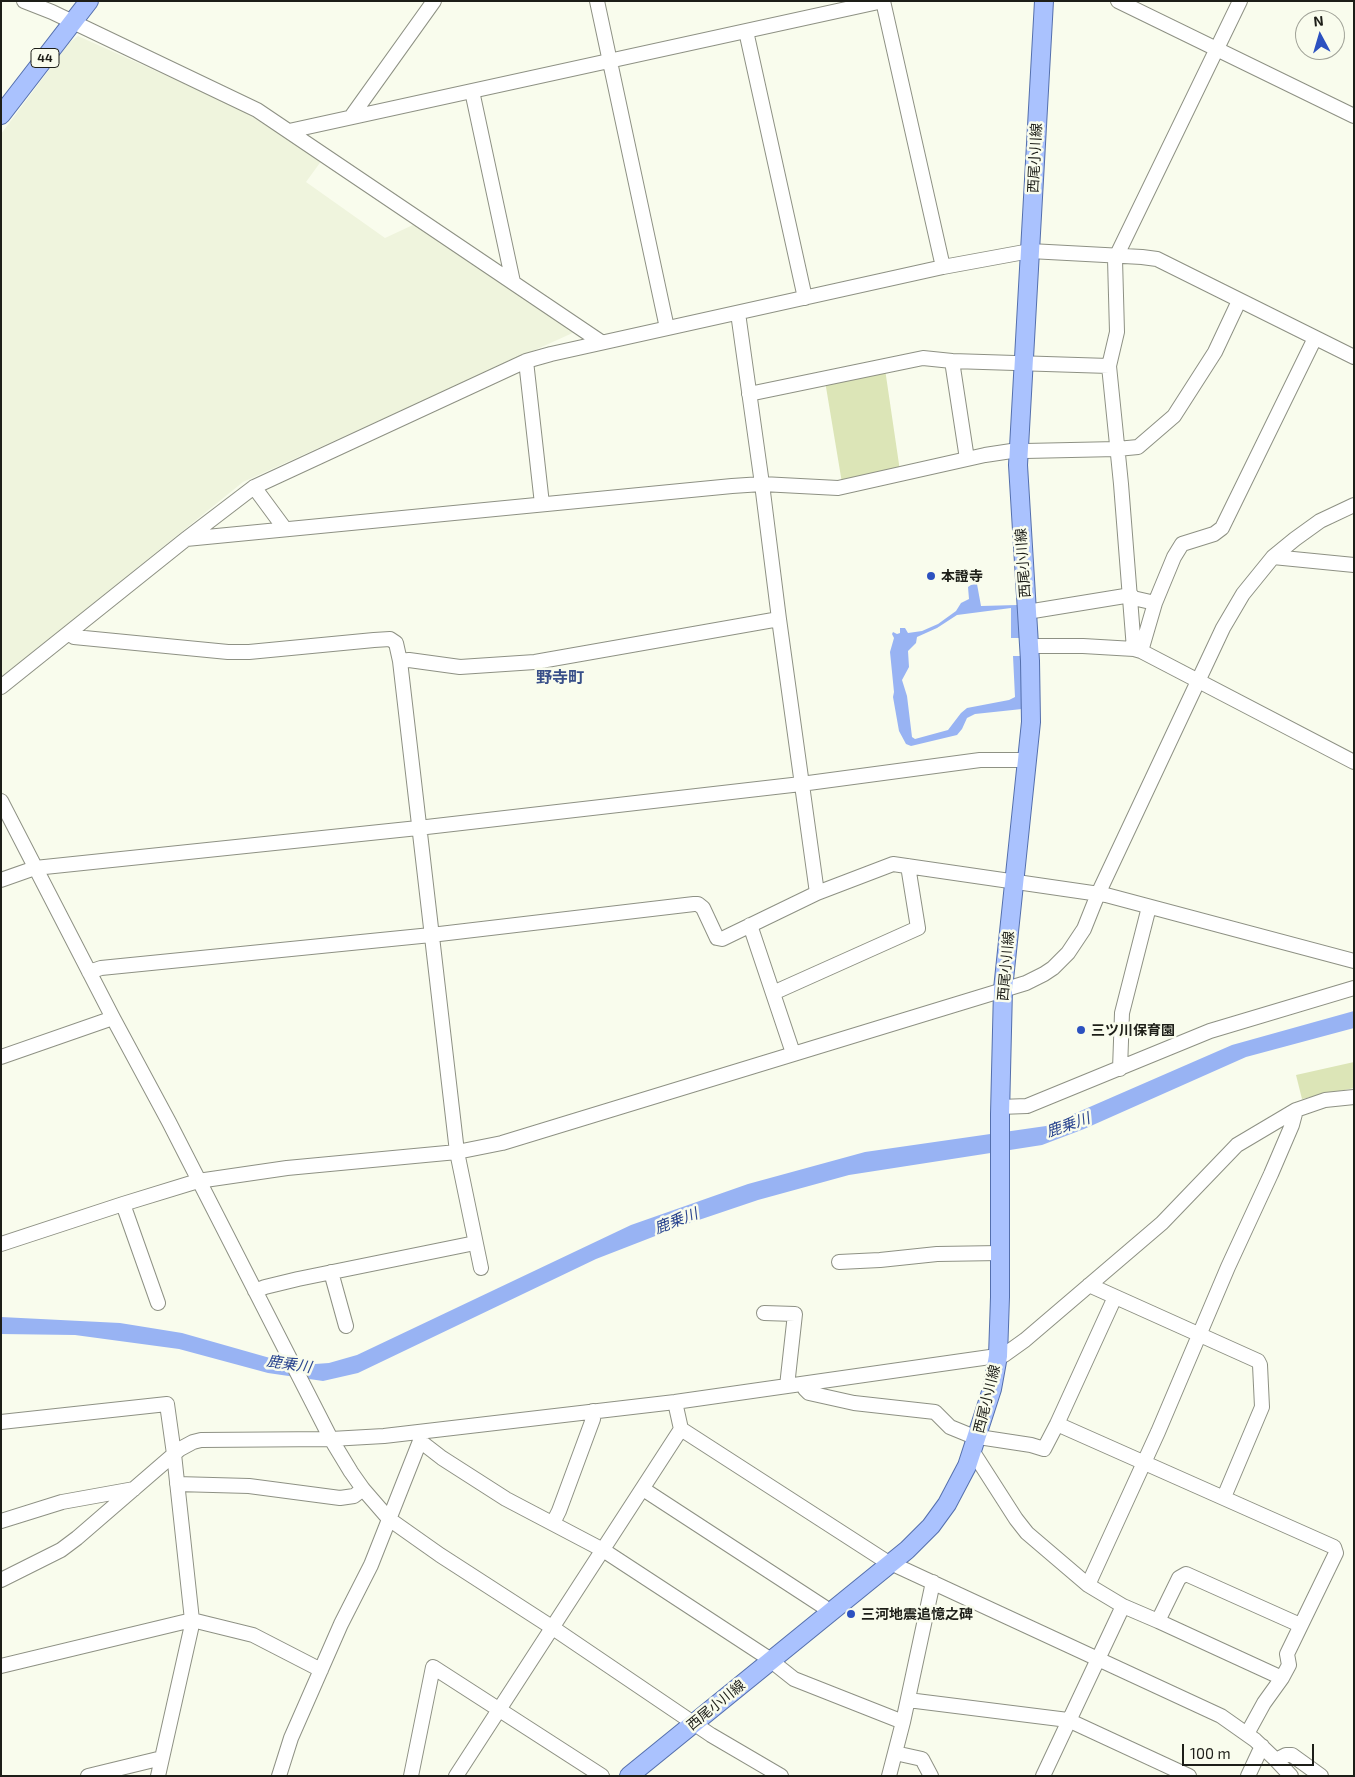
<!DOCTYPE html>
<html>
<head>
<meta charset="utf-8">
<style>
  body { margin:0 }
  #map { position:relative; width:1355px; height:1777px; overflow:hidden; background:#f9fced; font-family:"Exo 2",sans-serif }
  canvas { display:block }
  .frame { position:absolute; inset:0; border:2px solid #1d1e18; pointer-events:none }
  .north { position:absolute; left:1295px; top:10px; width:50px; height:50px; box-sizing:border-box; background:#f9fced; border:1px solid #a1a398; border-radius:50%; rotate:354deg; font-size:14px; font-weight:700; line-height:20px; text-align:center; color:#1d1e18 }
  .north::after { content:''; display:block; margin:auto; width:18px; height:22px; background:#2c51c0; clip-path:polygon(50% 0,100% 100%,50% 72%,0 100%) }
  .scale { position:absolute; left:1182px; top:1744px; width:132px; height:22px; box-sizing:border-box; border:2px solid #1d1e18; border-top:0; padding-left:6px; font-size:15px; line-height:18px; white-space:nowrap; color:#1d1e18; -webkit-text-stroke:4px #f9fced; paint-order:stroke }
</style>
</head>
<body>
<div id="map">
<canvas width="1355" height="1777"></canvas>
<div class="frame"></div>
<div class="north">N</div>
<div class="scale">100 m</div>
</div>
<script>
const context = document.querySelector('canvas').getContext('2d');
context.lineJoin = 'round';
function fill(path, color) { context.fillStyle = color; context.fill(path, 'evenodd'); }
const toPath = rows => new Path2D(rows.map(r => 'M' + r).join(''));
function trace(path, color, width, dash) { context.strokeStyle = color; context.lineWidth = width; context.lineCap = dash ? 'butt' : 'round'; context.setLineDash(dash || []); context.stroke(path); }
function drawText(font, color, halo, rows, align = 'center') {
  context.font = font + ' "Exo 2","Noto Sans JP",sans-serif'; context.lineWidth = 5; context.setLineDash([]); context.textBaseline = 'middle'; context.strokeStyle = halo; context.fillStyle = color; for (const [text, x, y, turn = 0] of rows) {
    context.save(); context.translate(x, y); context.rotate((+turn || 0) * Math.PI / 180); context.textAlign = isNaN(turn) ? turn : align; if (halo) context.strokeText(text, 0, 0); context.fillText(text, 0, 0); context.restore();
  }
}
fill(toPath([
  [78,36,236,107,322,160,306,182,385,238,415,224,577,331,243,482,1,678,1,134,69,43]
]), '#eff4dd');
fill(toPath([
  [885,369,900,471,842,483,825,381],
  [1354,1062,1354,1088,1302,1099,1296,1075]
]), '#dce5b7');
fill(toPath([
  [977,584,981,606,1017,605,1020,638,1011,638,1011,608,957,615,937,628,917,637,916,643,908,651,909,667,902,680,907,696,912,737,915,739,948,730,961,713,967,708,1009,700,1015,697,1013,656,1025,656,1022,709,975,714,967,718,962,729,957,735,911,746,906,744,899,731,893,697,894,692,890,652,894,638,892,634,893,632,897,634,900,633,900,628,905,628,908,633,922,631,938,624,956,611,961,603,969,599,968,587,971,585],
  [1354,1011,1354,1028,1246,1057,1084,1129,1042,1145,849,1175,758,1200,681,1226,596,1259,358,1373,323,1381,268,1373,179,1349,75,1335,1,1334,1,1317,120,1323,182,1333,270,1358,315,1364,329,1363,357,1355,631,1225,748,1184,865,1152,1046,1126,1232,1045]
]), '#98b3f3');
const minor = toPath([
  [24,1,52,12,257,110,601,342],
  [597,1,667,328],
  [883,1,943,267],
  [1118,1,1354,116],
  [746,31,805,298],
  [472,91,513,282],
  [351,117,434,1],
  [289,131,883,1],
  [738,313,762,484,779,619,817,893],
  [526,361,542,504],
  [749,394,923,358,952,361],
  [967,459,952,361,1109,366],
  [254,487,285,529],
  [186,539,732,486,762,484,838,488,985,455,1018,450,1025,451,1117,449,1138,447,1174,416,1215,352,1239,301],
  [1273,557,1354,565],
  [1027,612,1131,595,1133,598,1155,603],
  [69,633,74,637,228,652,249,652,374,640,390,639,396,643,400,661,457,1152,481,1268],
  [1029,646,1083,646,1134,649,1141,651,1354,762],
  [1134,649,1121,484,1109,366,1117,332,1115,259,1240,1],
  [1141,651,1155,603,1174,557,1182,544,1214,534,1222,528,1315,338],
  [400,661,409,660,460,667,535,662,779,619],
  [1,687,186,539,254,487,526,361,551,354,943,267,1030,251,1142,257,1157,259,1354,357],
  [1,801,113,1018,169,1122,331,1439,351,1472,363,1489,389,1519,440,1555,553,1628,711,1735,781,1776],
  [1,880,35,868,418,828,801,784,980,760,1027,760],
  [750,925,793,1053],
  [89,972,101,968,431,935,694,904,698,904,703,908,717,938,722,939,817,893,893,864,1106,895,1354,961],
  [773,993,918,928,908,866],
  [1,1057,113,1018],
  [1120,1069,1122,1013,1149,907],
  [1000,1107,1027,1106,1210,1031,1354,988],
  [123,1204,158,1303],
  [1,1244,123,1204,198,1181,287,1168,457,1152,502,1143,1026,983,1044,974,1053,968,1068,953,1084,929,1098,894,1223,628,1243,594,1273,557,1295,539,1320,521,1354,505],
  [839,1262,880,1260,937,1254,1000,1253],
  [331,1272,346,1326],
  [1089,1285,1258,1361,1260,1365,1262,1407,1224,1497],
  [255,1291,265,1287,298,1279,475,1243],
  [764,1313,795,1314,787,1386],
  [803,1384,805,1389,809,1393,854,1403,935,1412,950,1427,972,1436,1031,1445,1044,1449,1057,1424,1115,1297],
  [1,1422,167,1404,174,1454,192,1620,191,1629,158,1776],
  [1057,1424,1334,1547,1336,1553,1287,1654,1289,1665,1282,1678,1264,1703,1247,1734],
  [681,1429,884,1560,1221,1716,1255,1740,1276,1760,1291,1776],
  [420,1441,442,1458,506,1499,603,1550,765,1656,794,1679,903,1722],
  [973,1452,1016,1519,1027,1533,1088,1585,1123,1606,1158,1621,1179,1578,1186,1574,1300,1625],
  [177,1484,249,1486,340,1498,354,1496,363,1489],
  [643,1489,824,1607,829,1613],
  [1,1521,62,1502,134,1489],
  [553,1523,559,1511,593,1419,593,1411],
  [1,1580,61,1550,77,1538,180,1449,193,1442,201,1440,331,1439,384,1436,675,1402,1004,1355,1025,1340,1162,1223,1237,1145,1296,1110,1325,1100,1354,1097],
  [1088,1585,1158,1432,1228,1267,1271,1174,1292,1125,1296,1110],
  [1158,1621,1282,1678],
  [1,1666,192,1620,253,1635,321,1670],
  [908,1700,1068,1720,1189,1776],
  [895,1753,922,1759,931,1776],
  [1276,1760,1286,1755,1292,1755,1321,1776],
  [88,1776,162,1758],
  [279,1776,291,1738,341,1624,371,1565,420,1441,419,1433],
  [411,1776,433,1667,602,1776],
  [456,1776,681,1429,675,1402],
  [889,1776,903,1722,933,1582],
  [1043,1776,1123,1606],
  [1248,1776,1262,1746]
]);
const major = toPath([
  [1,115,89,1],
  [629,1776,907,1550,931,1526,947,1504,967,1466,992,1389,998,1356,1000,1297,1000,1114,1003,989,1031,722,1030,661,1018,465,1044,1]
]);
trace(minor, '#8e9184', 16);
trace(major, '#546fad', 20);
trace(minor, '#fff', 14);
trace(major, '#aac2fe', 18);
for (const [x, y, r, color] of [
  [931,576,5,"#2c51c0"],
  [1081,1030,5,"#2c51c0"],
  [851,1614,5,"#2c51c0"]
]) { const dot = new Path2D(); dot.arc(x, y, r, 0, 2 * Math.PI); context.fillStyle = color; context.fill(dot); trace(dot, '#f9fced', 2); }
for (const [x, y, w] of [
  [45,58,28]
]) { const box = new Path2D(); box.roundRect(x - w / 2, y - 9.5, w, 19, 4); context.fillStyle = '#f9fced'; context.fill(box); trace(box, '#1d1e18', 1); }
drawText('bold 12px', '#1d1e18', null, [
  ["44",45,58]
]);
drawText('14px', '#1d1e18', '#f9fced', [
  ["西尾小川線",1035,158,-87],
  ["西尾小川線",1023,563,-94],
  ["西尾小川線",1006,966,-85],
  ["西尾小川線",987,1399,-76],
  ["西尾小川線",716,1705,-39]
]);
drawText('bold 14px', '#1d1e18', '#f9fced', [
  ["本證寺",941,576],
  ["三ツ川保育園",1091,1030],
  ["三河地震追憶之碑",861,1614]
], 'left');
drawText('italic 15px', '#2a458f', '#f9fced', [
  ["鹿乗川",1068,1125,-19],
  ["鹿乗川",676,1221,-21],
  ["鹿乗川",289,1364,9]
]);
drawText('bold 16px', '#374e88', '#f9fced', [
  ["野寺町",560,678]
]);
</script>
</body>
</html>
